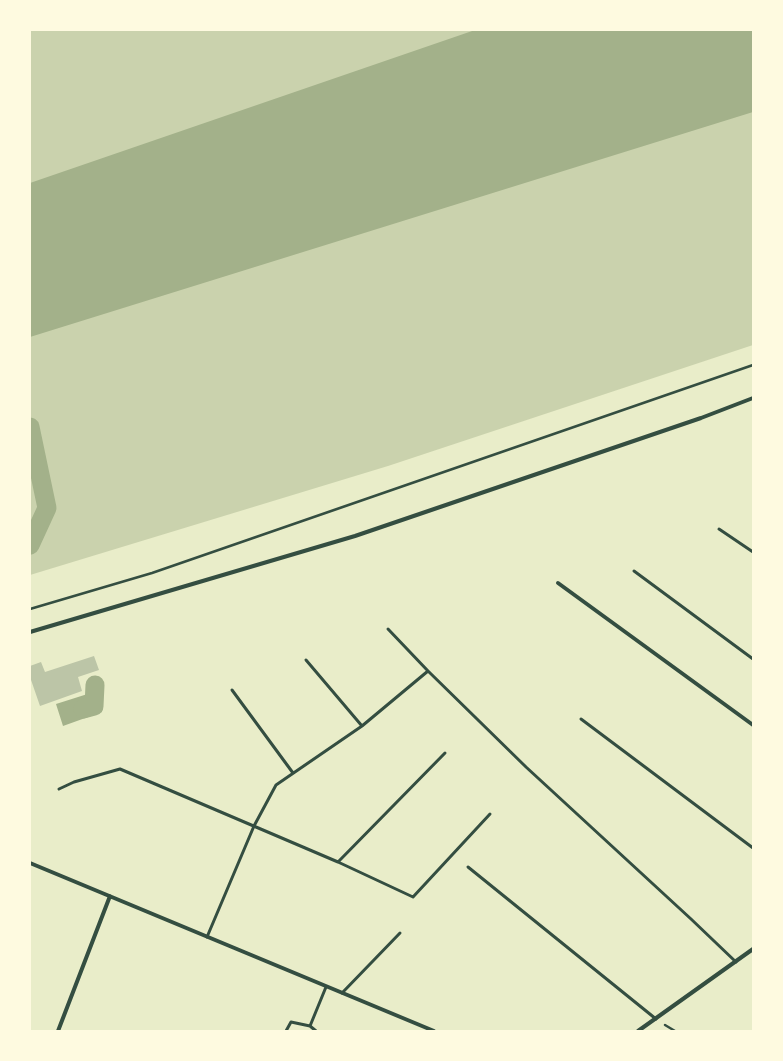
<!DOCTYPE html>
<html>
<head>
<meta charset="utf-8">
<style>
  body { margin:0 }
  #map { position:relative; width:783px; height:1061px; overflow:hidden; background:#e9edc9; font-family:Rubik,sans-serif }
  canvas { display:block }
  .frame { position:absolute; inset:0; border:31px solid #fefae0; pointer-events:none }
</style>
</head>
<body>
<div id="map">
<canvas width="783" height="1061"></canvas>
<div class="frame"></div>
</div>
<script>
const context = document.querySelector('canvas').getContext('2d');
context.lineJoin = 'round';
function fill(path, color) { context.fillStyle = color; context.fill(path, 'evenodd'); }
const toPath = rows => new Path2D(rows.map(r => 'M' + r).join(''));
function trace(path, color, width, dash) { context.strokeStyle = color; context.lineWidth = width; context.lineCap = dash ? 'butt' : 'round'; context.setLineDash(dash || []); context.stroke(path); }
fill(toPath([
  [30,30,753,30,753,345,388,466,30,575]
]), '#cad2ad');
fill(toPath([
  [475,30,753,30,753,112,30,337,30,183],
  [97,691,102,712,63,726,56,704]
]), '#a3b18a');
trace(toPath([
  [30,427,47,508,30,545],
  [83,709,94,706,95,685]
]), '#a3b18a', 19);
fill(toPath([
  [94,656,99,670,78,677,82,691,40,706,30,677,30,666,41,662,45,672]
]), '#bcc5a7');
trace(toPath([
  [30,609,152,573,753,365],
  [665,1025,675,1031]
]), '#344e41', 2.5);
trace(toPath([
  [719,529,753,552],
  [634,571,753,659],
  [388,629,428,671,526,767,691,919,736,962],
  [306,660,362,726],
  [232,690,293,773],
  [581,719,753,848],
  [59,789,74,782,120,769,338,862,413,897,490,814],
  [338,862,445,753],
  [468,867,656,1019],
  [207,937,254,826,276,785,362,726,428,671],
  [342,993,400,933],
  [286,1031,291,1022,310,1026],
  [316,1031,310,1026,326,987]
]), '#344e41', 3);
trace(toPath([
  [558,583,753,725],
  [30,632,355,536,701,418,753,398],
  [30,863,434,1031],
  [58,1031,110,896],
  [638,1031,753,949]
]), '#344e41', 4);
</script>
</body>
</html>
